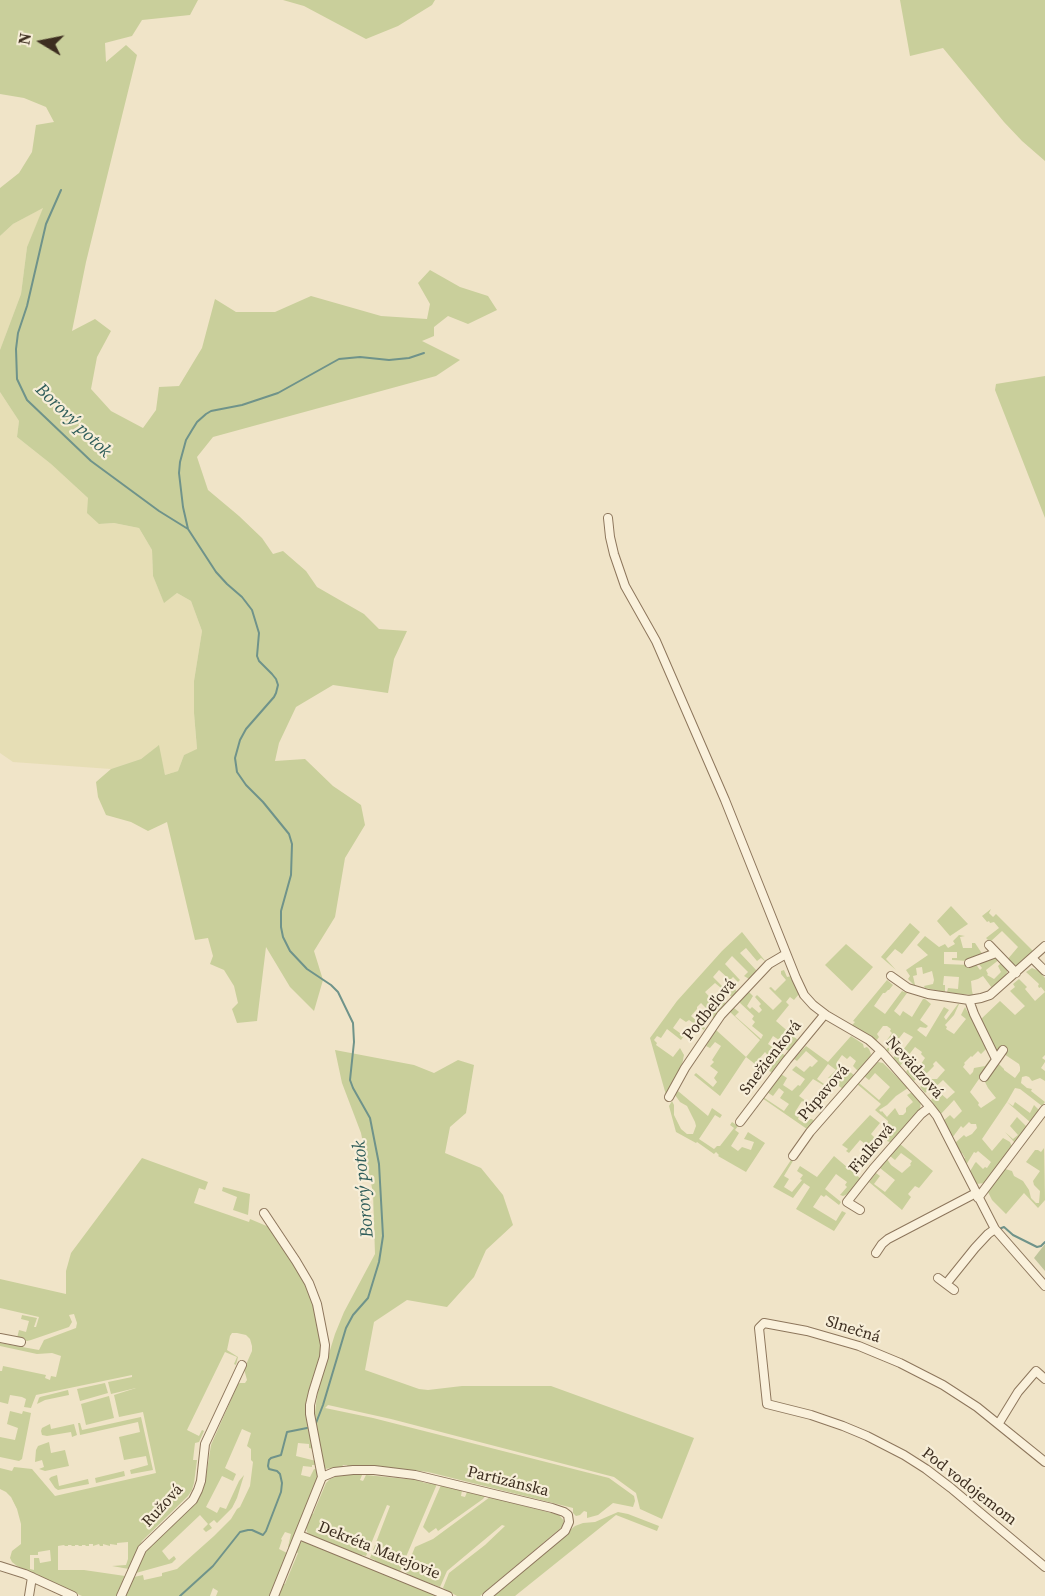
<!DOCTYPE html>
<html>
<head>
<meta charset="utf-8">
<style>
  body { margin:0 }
  #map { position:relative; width:1045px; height:1596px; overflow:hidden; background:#f0e4c8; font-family:"Source Serif 4",serif }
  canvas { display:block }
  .north { position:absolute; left:12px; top:12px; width:60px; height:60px; -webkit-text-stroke:4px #f7eed8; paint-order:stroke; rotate:280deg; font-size:16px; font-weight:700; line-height:24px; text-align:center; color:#3d2e20 }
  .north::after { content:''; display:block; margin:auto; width:21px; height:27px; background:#3d2e20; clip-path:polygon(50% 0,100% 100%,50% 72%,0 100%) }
</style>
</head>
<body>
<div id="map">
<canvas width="1045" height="1596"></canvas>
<div class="north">N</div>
</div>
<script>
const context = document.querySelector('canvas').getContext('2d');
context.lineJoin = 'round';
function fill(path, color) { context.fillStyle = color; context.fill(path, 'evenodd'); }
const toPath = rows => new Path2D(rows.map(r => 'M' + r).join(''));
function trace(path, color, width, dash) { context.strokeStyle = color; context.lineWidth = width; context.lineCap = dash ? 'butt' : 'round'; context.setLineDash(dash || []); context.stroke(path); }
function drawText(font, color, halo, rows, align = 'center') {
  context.font = font + ' "Source Serif 4",serif'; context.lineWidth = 4.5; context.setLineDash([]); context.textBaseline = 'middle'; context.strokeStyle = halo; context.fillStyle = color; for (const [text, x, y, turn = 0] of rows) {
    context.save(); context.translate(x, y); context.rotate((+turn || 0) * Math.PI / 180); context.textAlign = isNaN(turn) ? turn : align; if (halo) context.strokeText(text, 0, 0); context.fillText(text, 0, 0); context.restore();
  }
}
fill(toPath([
  [44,207,27,247,21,294,0,350,0,236,13,224],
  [0,392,19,421,17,437,51,464,88,498,100,524,114,523,139,528,152,550,153,576,164,602,177,593,191,601,202,631,194,681,194,713,197,750,184,755,178,771,165,775,158,746,141,759,111,769,13,762,0,753]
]), '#e6deb5');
fill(toPath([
  [0,0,198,0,190,15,142,20,132,36,105,43,106,62,126,45,137,55,86,262,72,331,95,319,111,331,97,357,91,389,111,411,143,428,156,410,159,387,179,386,202,348,215,299,236,312,275,312,311,296,381,316,427,319,430,304,418,283,430,270,460,287,488,296,497,310,468,324,448,316,434,327,434,336,422,341,460,360,436,376,213,437,197,457,208,490,239,516,262,538,273,554,283,551,306,571,317,587,364,614,379,629,407,631,394,659,388,693,333,685,296,707,279,743,275,761,305,759,333,786,361,805,365,825,345,858,335,917,314,951,323,980,314,1011,290,987,266,947,257,1021,237,1023,232,1009,238,1003,234,986,224,970,210,964,213,956,208,938,195,940,167,822,148,831,131,822,106,815,98,797,96,782,111,769,141,759,159,745,165,775,178,771,184,755,197,749,194,713,194,681,202,631,191,601,177,593,164,603,153,576,152,550,139,528,114,523,99,524,87,513,88,498,51,464,17,437,19,421,0,392,0,350,21,294,27,247,43,208,13,224,0,236,0,188,19,173,32,152,36,125,54,122,46,107,24,98,0,94],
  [283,0,435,0,432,5,398,26,366,39,304,6],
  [900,0,1045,0,1045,161,1022,141,1004,122,943,48,910,56],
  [1045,376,1045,518,995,390,996,384],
  [951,906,968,924,950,936,937,921],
  [991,909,989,913,993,917,996,914,1033,951,1017,965,1012,965,1007,960,1018,947,1002,931,990,942,986,938,999,928,994,922,990,923,989,921,987,922,982,916],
  [910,923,920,932,902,954,895,949,886,959,896,970,881,957],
  [742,932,766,962,761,958,757,961,746,948,740,953,757,971,749,979,744,976,748,972,732,956,725,964,740,980,738,982,733,977,730,980,719,970,713,977,728,992,734,987,737,992,732,997,715,983,705,992,717,1005,723,1000,726,1004,714,1019,709,1014,710,1012,701,1003,697,1007,697,1009,691,1016,705,1028,704,1030,689,1020,686,1022,680,1018,673,1028,684,1036,681,1040,667,1029,661,1038,657,1036,654,1040,657,1043,656,1045,673,1057,680,1048,684,1055,682,1065,666,1095,650,1038,677,1001,722,951],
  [959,935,965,936,960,937,963,948,972,948,972,943,975,943,983,955,968,961,952,960,952,958,957,958,957,952,944,952,944,964,969,965,975,963,980,970,982,968,977,962,995,957,1000,959,986,970,988,974,987,975,994,979,1001,972,998,966,1002,962,1008,968,1006,976,992,988,983,976,978,979,971,981,972,991,973,995,961,994,947,992,948,988,958,989,959,977,944,976,943,985,945,985,945,992,925,988,924,986,933,984,934,980,932,971,923,974,922,967,916,968,917,975,913,976,915,985,914,985,908,979,910,976,906,970,928,955,917,945,925,936,939,947,945,944,948,948,955,944,953,941],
  [846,944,873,967,852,991,825,965],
  [1032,968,1039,971,1045,978,1045,1055,1042,1058,1045,1060,1045,1062,1041,1068,1045,1071,1045,1081,1040,1078,1032,1081,1029,1077,1026,1076,1022,1077,1021,1083,1027,1088,1032,1089,1031,1091,1045,1102,1042,1106,1020,1089,1015,1088,1007,1102,1013,1106,1015,1102,1030,1113,1034,1105,1039,1110,1030,1122,1007,1102,982,1139,992,1151,1003,1138,1010,1142,1012,1147,985,1183,976,1184,969,1173,975,1163,976,1162,983,1169,985,1167,987,1168,991,1162,978,1151,976,1153,974,1152,966,1165,963,1159,965,1158,962,1153,960,1153,955,1143,964,1135,966,1137,972,1134,977,1128,976,1124,971,1124,969,1122,963,1128,961,1126,952,1138,943,1121,950,1115,954,1119,962,1111,954,1100,940,1115,931,1100,939,1092,947,1099,955,1092,943,1080,929,1093,927,1091,925,1093,920,1087,927,1081,928,1082,932,1079,937,1079,945,1070,936,1061,933,1064,934,1066,923,1077,920,1075,914,1081,906,1072,910,1065,916,1069,919,1067,925,1058,921,1054,922,1052,915,1047,900,1066,893,1058,900,1048,903,1050,913,1037,904,1032,888,1052,886,1050,891,1044,887,1040,892,1033,890,1031,891,1029,887,1026,883,1026,877,1034,879,1037,876,1041,852,1025,855,1022,853,1021,887,980,893,985,889,990,888,990,885,993,883,993,874,1006,885,1014,902,991,907,993,894,1011,900,1016,903,1011,912,1017,923,999,925,999,931,1004,920,1020,928,1026,926,1028,920,1027,917,1030,926,1037,944,1007,949,1010,944,1017,946,1020,958,1004,959,1004,954,1015,945,1025,947,1027,946,1029,954,1034,966,1019,961,1015,965,1007,974,1024,976,1024,987,1048,981,1054,978,1051,972,1057,971,1056,964,1063,965,1064,963,1067,970,1075,973,1072,974,1068,985,1066,992,1057,990,1063,970,1092,979,1103,978,1105,981,1108,996,1098,988,1088,985,1082,986,1078,997,1062,1004,1069,1004,1070,1015,1078,1020,1071,1020,1067,1019,1064,1004,1054,995,1050,980,1020,1000,1001,1015,1015,1025,1006,1010,991,1015,987,1013,984,1019,979,1027,987,1025,989,1035,1001,1045,992,1041,987,1039,988,1038,986,1039,984,1026,972],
  [784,970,787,977,791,976,799,994,794,1000,790,997,786,1002,789,1005,776,1021,799,1041,790,1052,784,1048,787,1043,781,1039,779,1040,773,1036,768,1044,786,1056,772,1073,767,1069,773,1061,765,1052,755,1064,746,1057,720,1096,694,1075,696,1073,713,1087,717,1082,714,1078,718,1072,710,1066,714,1062,712,1060,721,1046,715,1042,710,1048,706,1046,716,1030,746,1057,760,1040,730,1012,734,1008,739,1012,735,1016,761,1039,763,1035,752,1026,755,1022,752,1019,754,1016,739,1002,749,992,753,996,747,1006,750,1009,752,1007,759,1013,762,1010,759,1006,761,1004,755,997,757,995,773,1010,782,1001,769,988,771,987,775,991,786,980,781,974,781,971],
  [851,1036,863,1044,864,1048,867,1047,869,1049,871,1054,870,1057,858,1071,853,1066,856,1061,850,1056,847,1059,842,1055,837,1062,854,1075,843,1089,828,1078,836,1070,828,1064,817,1079,824,1084,823,1085,813,1079,799,1096,817,1109,815,1111,802,1101,795,1112,799,1116,798,1119,804,1123,808,1119,812,1119,814,1121,807,1129,762,1098,763,1097,784,1111,789,1104,780,1098,784,1092,779,1088,773,1096,767,1092,781,1074,787,1078,783,1085,792,1091,798,1085,800,1086,805,1079,792,1070,796,1066,804,1072,810,1066,812,1067,818,1061,806,1051,797,1061,794,1059,806,1046,828,1062],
  [335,1050,414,1065,434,1073,458,1060,474,1065,466,1113,450,1127,445,1153,481,1168,503,1195,513,1225,486,1250,474,1277,447,1307,407,1300,374,1322,365,1370,419,1389,428,1390,462,1386,551,1386,694,1438,662,1519,640,1509,636,1493,614,1477,391,1419,328,1405,325,1408,373,1418,609,1478,634,1496,635,1501,633,1507,613,1503,598,1515,587,1518,587,1512,584,1511,580,1515,576,1516,573,1513,573,1508,428,1472,366,1465,348,1467,347,1465,343,1465,342,1467,324,1469,313,1428,318,1389,335,1334,344,1312,375,1254,373,1193,361,1133,342,1083],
  [878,1062,883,1063,908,1088,896,1096,887,1105,879,1110,881,1112,882,1111,887,1117,895,1108,899,1115,903,1115,906,1112,906,1108,913,1102,907,1095,912,1092,921,1102,920,1109,892,1143,887,1141,886,1138,890,1133,887,1131,888,1121,875,1110,881,1104,857,1084,859,1083,879,1100,890,1087,875,1073,869,1080,864,1076],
  [678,1091,708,1116,712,1108,722,1115,720,1118,715,1115,699,1139,714,1149,717,1146,720,1146,734,1128,730,1125,732,1122,738,1126,735,1130,739,1133,731,1146,738,1151,742,1147,751,1150,754,1142,744,1139,748,1132,765,1143,746,1172,718,1156,719,1155,716,1152,714,1154,697,1142,696,1143,676,1132,669,1106,672,1101,674,1105,674,1115,681,1129,687,1134,693,1134,696,1126,695,1122,687,1106,680,1102,675,1095],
  [870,1115,880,1123,871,1134,879,1142,872,1149,860,1140,849,1153,846,1151,848,1149,842,1145],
  [1017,1117,1027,1127,1015,1143,1005,1132,1013,1139,1018,1135,1010,1126],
  [900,1144,933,1171,919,1188,915,1186,908,1194,911,1197,902,1210,869,1182,876,1173,880,1176,874,1184,885,1192,895,1180,880,1168,887,1159,891,1165,902,1173,911,1165,910,1164,912,1161,901,1153,895,1160,890,1156],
  [1044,1148,1045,1200,1038,1208,1024,1193,1006,1214,992,1200,988,1192,1005,1169,1012,1171,1014,1176,1023,1181,1029,1190,1031,1198,1036,1203,1039,1203,1040,1191,1034,1185,1033,1181,1040,1171,1026,1162,1035,1150,1038,1150,1041,1152],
  [834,1156,861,1179,850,1193,843,1196,840,1195,847,1187,845,1185,847,1182,836,1174,825,1189,841,1202,839,1205,826,1195,824,1197,821,1195,813,1207,836,1221,842,1211,846,1213,834,1231,796,1209,810,1187,804,1183,793,1198,773,1187,791,1160,793,1161,784,1176,789,1179,784,1187,792,1192,802,1180,800,1179,803,1175,797,1171,800,1166,817,1177],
  [142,1158,208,1182,205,1190,199,1188,194,1203,249,1222,250,1219,269,1227,306,1284,313,1299,321,1347,320,1360,310,1386,307,1400,308,1426,314,1449,309,1448,309,1444,298,1443,296,1456,316,1461,317,1465,312,1465,312,1467,303,1466,301,1475,310,1477,314,1469,319,1470,320,1474,294,1535,290,1548,288,1547,291,1534,285,1532,281,1539,282,1540,279,1549,287,1553,283,1562,284,1563,269,1596,216,1596,218,1591,213,1588,210,1596,125,1596,134,1577,143,1575,144,1580,162,1576,162,1573,177,1569,214,1536,231,1519,237,1509,240,1507,250,1486,253,1462,251,1460,251,1449,247,1446,251,1433,242,1429,225,1468,236,1474,233,1481,222,1476,206,1507,217,1513,220,1507,226,1509,239,1481,244,1475,237,1498,232,1508,217,1523,214,1520,209,1524,212,1528,206,1532,203,1529,208,1524,200,1515,162,1551,169,1560,174,1556,176,1559,172,1563,136,1573,146,1551,196,1502,200,1496,205,1483,211,1445,238,1384,240,1383,245,1383,247,1380,244,1369,252,1351,252,1346,250,1339,246,1335,237,1333,232,1333,230,1336,227,1350,238,1357,236,1365,234,1364,237,1357,225,1352,187,1430,199,1436,202,1430,204,1431,199,1442,195,1443,193,1460,197,1460,194,1483,192,1490,188,1496,142,1541,129,1569,112,1566,126,1565,128,1559,128,1542,117,1543,117,1545,110,1544,110,1546,103,1544,103,1546,100,1546,99,1544,93,1546,93,1544,89,1544,89,1546,86,1546,85,1545,82,1545,82,1546,79,1546,78,1545,75,1545,75,1546,72,1546,71,1545,68,1545,68,1546,65,1546,64,1545,58,1546,58,1570,84,1570,125,1576,116,1596,82,1596,17,1566,12,1562,10,1558,12,1551,21,1544,21,1524,17,1509,11,1497,6,1492,0,1489,0,1468,12,1471,14,1467,32,1469,55,1496,156,1473,143,1412,119,1417,114,1395,136,1388,111,1394,108,1382,132,1377,132,1375,36,1395,31,1408,24,1407,26,1399,22,1397,10,1395,8,1404,0,1402,0,1371,2,1371,3,1366,46,1375,45,1378,50,1380,51,1376,56,1377,61,1356,52,1353,37,1354,0,1346,0,1343,39,1350,44,1340,76,1328,77,1323,74,1314,69,1315,72,1322,69,1327,31,1340,27,1341,17,1338,19,1330,26,1332,29,1321,21,1319,22,1315,37,1318,34,1327,36,1327,39,1317,0,1308,0,1279,66,1294,66,1271,71,1253],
  [50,1550,51,1561,40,1563,39,1558,34,1558,34,1570,30,1569,30,1555,38,1555,38,1552],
  [223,1187,250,1194,248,1215,233,1210,237,1197,222,1191],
  [105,1383,108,1393,80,1401,77,1389],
  [68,1390,69,1395,45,1400,37,1404,39,1398,40,1397],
  [109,1396,114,1418,86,1425,81,1404],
  [10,1411,22,1414,23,1411,31,1413,22,1459,19,1461,0,1457,0,1437,15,1440,18,1428,7,1424],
  [141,1417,153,1470,131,1474,130,1470,148,1465,146,1456,124,1460,119,1437,140,1432,138,1422,80,1435,78,1423,80,1423,82,1430],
  [50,1424,51,1429,74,1424,77,1435,72,1437,71,1432,47,1436,42,1435,41,1431,42,1428],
  [49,1442,51,1453,65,1450,69,1466,45,1471,39,1469,44,1467,42,1460,35,1462,36,1450,38,1446],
  [124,1471,125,1476,96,1483,95,1478],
  [57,1475,59,1486,88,1479,89,1484,58,1490,55,1488,49,1479,51,1477],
  [339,1475,362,1475,360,1480,363,1481,366,1475,417,1480,425,1483,437,1484,400,1571,397,1572,375,1563,375,1560,370,1558,390,1506,387,1505,366,1556,362,1555,361,1556,310,1535,307,1532,306,1527,311,1513,313,1514,326,1483,330,1479],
  [441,1485,462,1490,461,1496,465,1497,467,1492,485,1496,483,1499,431,1536,438,1531,436,1528,429,1533,423,1527],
  [490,1497,559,1515,564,1521,562,1527,480,1596,457,1596,443,1588,449,1573,485,1545,505,1526,502,1525,447,1571,440,1587,410,1576,410,1575,406,1573,406,1569,415,1547,433,1539],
  [618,1512,628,1514,659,1526,657,1531,616,1515,515,1596,492,1596,575,1526,583,1523,595,1522],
  [302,1541,363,1566,364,1564,391,1577,392,1575,406,1581,407,1584,416,1587,417,1586,432,1592,432,1594,437,1596,279,1596,283,1584,285,1584,298,1553,296,1552,299,1545]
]), '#c9cf9b');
fill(toPath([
  [1045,1244,1045,1271,1034,1258]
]), '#bfc49a');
trace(toPath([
  [61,190,46,224,27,306,18,333,16,349,17,379,27,400,91,461,159,511,188,529],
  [999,1229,1004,1227,1013,1235,1037,1247,1041,1246,1045,1242],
  [316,1423,323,1405,346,1328,353,1315,368,1298,379,1262,383,1236,379,1164,370,1118,353,1088,350,1080,354,1042,353,1023,338,992,331,985,307,969,290,951,283,937,281,927,281,911,291,875,292,844,289,834,263,802,246,785,237,772,235,758,240,740,246,729,274,697,276,693,278,685,276,679,272,674,259,661,257,656,259,633,252,610,242,597,227,584,216,572,188,529,183,507,179,473,180,462,186,440,192,430,197,422,206,414,211,411,242,405,278,393,339,359,360,357,389,360,409,358,424,353],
  [180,1596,213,1566,240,1532,248,1530,252,1530,263,1535,266,1531,281,1492,282,1483,280,1474,277,1471,269,1469,268,1466,269,1460,271,1458,281,1455,287,1432,307,1428]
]), '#6f938a', 2);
const minor = toPath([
  [608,518,610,537,614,554,625,586,656,641,725,800,796,978,804,995,813,1005,826,1015,869,1040,881,1051,930,1107,937,1116,995,1229,1045,1286],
  [989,945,1016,973],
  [1032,958,1045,971],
  [969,963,996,953],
  [891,976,908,988,928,994,969,1000,981,998,990,995,1045,946],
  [969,1000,974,1014,996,1059],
  [984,1077,1003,1050],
  [669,1097,685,1068,721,1015,769,964,786,954],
  [740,1122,787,1060,825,1014],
  [793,1156,810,1132,881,1051],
  [978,1198,1045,1109],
  [860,1210,847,1202,873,1169,921,1114,930,1107],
  [264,1213,296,1261,309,1283,317,1304,325,1345,324,1357,313,1392,310,1405,310,1414,322,1477,274,1596],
  [876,1253,882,1244,888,1239,976,1193],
  [938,1278,954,1290],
  [946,1284,975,1248,988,1234,995,1229],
  [0,1338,21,1342],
  [999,1423,1018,1392,1036,1371,1045,1379],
  [1045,1462,977,1407,943,1385,900,1363,859,1346,807,1331,764,1323,759,1328,767,1404,811,1415,843,1426,867,1436,904,1455,926,1469,951,1488,1045,1567],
  [322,1477,334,1472,353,1470,374,1470,415,1475,552,1508,564,1512,568,1515,569,1522,565,1531,487,1596],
  [299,1535,448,1596],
  [0,1566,25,1574,73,1596],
  [29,1596,32,1577],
  [121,1596,142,1549,193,1500,198,1490,201,1481,205,1444,242,1365]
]);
trace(minor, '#8d765c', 10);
trace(minor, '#faf1dc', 8);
drawText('16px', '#3d2e20', '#f7eed8', [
  ["Podbeľová",710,1010,-51],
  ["Snežienková",771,1058,-52],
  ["Nevädzová",914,1068,48],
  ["Púpavová",824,1093,-49],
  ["Fialková",872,1149,-50],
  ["Slnečná",853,1330,18],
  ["Partizánska",508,1482,14],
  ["Pod vodojemom",969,1487,38],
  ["Ružová",163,1506,-47],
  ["Dekréta Matejovie",379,1551,22]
]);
drawText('italic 18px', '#2f5d5a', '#f7eed8', [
  ["Borový potok",73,421,44],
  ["Borový potok",364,1189,-95]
]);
</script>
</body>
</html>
